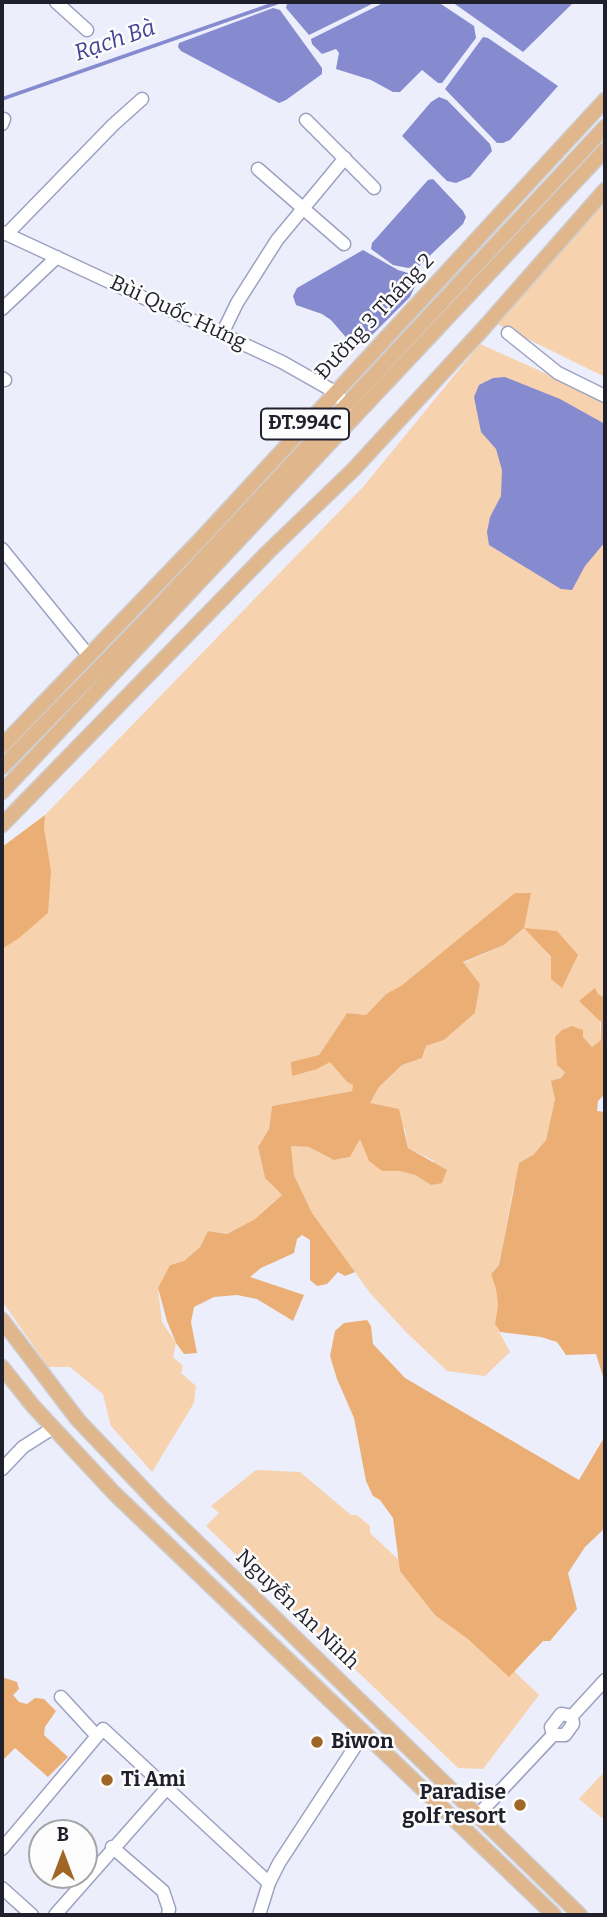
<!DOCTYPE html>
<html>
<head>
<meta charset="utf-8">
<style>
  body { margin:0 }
  #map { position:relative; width:607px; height:1917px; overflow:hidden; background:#eceefc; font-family:Bitter,serif }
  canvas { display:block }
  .frame { position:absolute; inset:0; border:4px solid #1f202c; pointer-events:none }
  .north { position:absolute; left:28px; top:1819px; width:70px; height:70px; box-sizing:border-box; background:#fcfcfc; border:2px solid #a4a4a9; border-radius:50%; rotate:0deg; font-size:19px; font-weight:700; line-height:28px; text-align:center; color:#1f202c }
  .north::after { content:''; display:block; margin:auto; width:24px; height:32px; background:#a06626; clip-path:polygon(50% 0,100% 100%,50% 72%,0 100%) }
</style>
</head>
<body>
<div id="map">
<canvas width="607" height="1917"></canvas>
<div class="frame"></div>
<div class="north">B</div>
</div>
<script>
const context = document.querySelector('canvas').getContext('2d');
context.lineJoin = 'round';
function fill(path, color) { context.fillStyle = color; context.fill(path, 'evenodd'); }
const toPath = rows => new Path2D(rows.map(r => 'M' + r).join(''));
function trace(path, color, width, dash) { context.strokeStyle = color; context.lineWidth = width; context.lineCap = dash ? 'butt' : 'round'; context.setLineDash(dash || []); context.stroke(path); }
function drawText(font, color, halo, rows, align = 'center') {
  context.font = font + ' Bitter,serif'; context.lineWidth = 5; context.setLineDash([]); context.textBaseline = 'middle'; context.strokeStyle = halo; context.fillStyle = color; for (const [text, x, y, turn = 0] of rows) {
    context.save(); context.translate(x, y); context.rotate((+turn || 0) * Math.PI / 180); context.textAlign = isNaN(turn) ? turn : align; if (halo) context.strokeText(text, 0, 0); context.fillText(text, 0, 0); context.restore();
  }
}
fill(toPath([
  [605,201,605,377,493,322],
  [480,344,605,400,605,998,598,994,601,1040,592,1047,583,1037,561,1078,552,1081,555,1099,546,1140,533,1155,513,1190,499,1265,491,1274,496,1289,498,1305,495,1324,510,1352,485,1376,447,1371,406,1332,370,1293,312,1213,294,1175,291,1146,309,1147,335,1160,350,1157,360,1138,369,1160,382,1171,399,1171,415,1175,431,1185,434,1161,408,1148,405,1129,370,1103,379,1087,402,1065,422,1058,426,1046,444,1040,475,1013,480,984,463,963,504,945,524,928,386,994,366,1015,347,1013,319,1055,317,1069,330,1061,347,1082,353,1085,352,1091,272,1106,269,1129,258,1147,265,1178,282,1195,255,1219,227,1234,208,1231,200,1247,184,1261,170,1265,158,1289,162,1322,176,1343,173,1357,183,1366,181,1373,196,1386,194,1403,152,1472,111,1426,103,1394,70,1367,48,1367,2,1301,2,867,45,815,363,487],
  [525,928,577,955,564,979,551,978,551,958],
  [256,1470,300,1472,351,1515,357,1515,370,1526,370,1533,400,1561,407,1559,514,1663,515,1672,539,1695,483,1769,458,1768,206,1526,219,1513,211,1506],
  [605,1771,605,1815,602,1818,579,1799]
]), '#f7d2ae');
fill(toPath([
  [45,815,44,828,51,871,48,913,19,938,2,949,2,847],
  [515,893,531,893,524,928,557,931,578,955,562,988,551,979,551,957,524,928,504,945,463,962,480,984,475,1013,444,1040,426,1046,422,1058,402,1065,379,1087,370,1103,399,1109,408,1148,447,1170,442,1183,431,1185,415,1175,399,1171,382,1171,369,1161,360,1139,350,1157,334,1160,309,1147,291,1146,294,1175,312,1213,355,1272,345,1276,338,1272,327,1284,317,1286,310,1280,310,1240,302,1235,297,1239,294,1253,261,1268,250,1277,304,1295,293,1321,257,1299,237,1295,214,1297,194,1307,191,1322,197,1353,184,1354,176,1343,167,1321,158,1288,170,1265,184,1261,200,1247,208,1231,227,1234,255,1219,282,1195,265,1178,258,1147,269,1129,272,1106,352,1091,353,1085,347,1082,330,1062,317,1069,292,1076,291,1062,319,1055,347,1013,366,1015,386,994,401,986],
  [595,988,598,994,605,998,605,1094,598,1101,597,1111,605,1112,605,1383,596,1354,566,1355,557,1342,541,1337,500,1332,495,1324,498,1305,496,1289,491,1274,499,1265,519,1163,533,1155,546,1140,555,1099,551,1081,561,1078,565,1072,557,1065,555,1037,562,1030,572,1026,583,1030,583,1037,592,1047,601,1040,601,1022,579,1001],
  [367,1320,371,1326,373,1344,405,1378,579,1480,605,1436,605,1528,585,1547,568,1573,577,1609,550,1641,543,1641,509,1677,468,1639,435,1615,400,1571,393,1518,380,1500,373,1496,366,1481,354,1418,337,1379,330,1356,335,1331,344,1323],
  [2,1677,17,1682,19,1689,13,1695,19,1702,27,1704,35,1698,44,1699,56,1711,45,1727,44,1735,68,1757,48,1777,15,1748,2,1761]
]), '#ebaf75');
fill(toPath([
  [293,2,376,2,309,35,286,8,287,4],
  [385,2,438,2,474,26,476,38,442,83,438,83,422,70,400,92,393,92,371,80,336,69,339,53,336,49,322,54,312,44,311,39],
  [452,2,574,2,523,52],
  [273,8,280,10,322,68,322,74,286,100,279,103,181,51,178,47,179,43],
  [483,37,488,38,558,86,510,140,503,143,497,143,445,89],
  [439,97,447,100,490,144,492,151,470,177,456,183,447,181,402,136,431,102],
  [433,179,463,211,466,217,463,224,419,266,408,268,393,265,371,249,372,243,428,180],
  [363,250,398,270,408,273,414,279,415,286,410,297,366,341,359,344,350,342,331,320,322,314,296,305,293,296,297,288],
  [505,377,560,399,605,424,605,542,585,566,572,590,561,589,489,545,487,532,490,517,501,496,502,470,496,449,481,432,474,397,479,385,493,378]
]), '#868acf');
trace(toPath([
  [2,99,279,2]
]), '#868acf', 3.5);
const minor = toPath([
  [56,2,87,30],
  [306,120,374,188],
  [2,124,4,119],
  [258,169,344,244],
  [2,232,282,362,335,392,347,406],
  [7,234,113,125,142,99],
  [2,309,57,257],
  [508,333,558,373,605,396],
  [222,334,237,303,277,240,345,158],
  [2,378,5,380],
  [2,549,89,656],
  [2,1469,23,1447,53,1428],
  [61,1697,96,1735],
  [553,1735,551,1727,561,1714,572,1716],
  [477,1816,553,1735,565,1735,573,1724,572,1716,605,1680],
  [112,1847,163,1891,169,1909,168,1915],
  [2,1849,103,1729,269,1883],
  [2,1888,32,1915],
  [55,1915,167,1788],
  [259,1915,269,1883,279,1863,364,1733]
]);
const major = toPath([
  [2,746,201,539,605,100],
  [2,767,143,623,605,127],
  [2,792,605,150],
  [2,825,269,551,354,469,482,330,605,190],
  [2,1320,78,1420,158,1504,580,1915],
  [2,1367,33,1406,114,1493,554,1915]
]);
trace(minor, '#9da1c1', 15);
trace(major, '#ceced1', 17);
trace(minor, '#fff', 12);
trace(major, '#e0b78c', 14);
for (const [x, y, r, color] of [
  [317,1742,7,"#a06626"],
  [107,1780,7,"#a06626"],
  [520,1805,7,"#a06626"]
]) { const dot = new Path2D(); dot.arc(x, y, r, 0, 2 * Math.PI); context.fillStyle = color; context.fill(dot); trace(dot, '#fcfcfc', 2.5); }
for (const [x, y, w] of [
  [305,424,88]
]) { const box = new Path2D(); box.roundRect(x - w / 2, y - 15.5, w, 31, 5); context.fillStyle = '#fcfcfc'; context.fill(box); trace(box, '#1f202c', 2); }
drawText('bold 19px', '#1f202c', null, [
  ["ĐT.994C",305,424]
]);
drawText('21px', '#1f202c', '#fcfcfc', [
  ["Bùi Quốc Hưng",178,313,25],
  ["Đường 3 Tháng 2",375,317,-47],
  ["Nguyễn An Ninh",297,1610,44]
]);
drawText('bold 21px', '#1f202c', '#fcfcfc', [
  ["Biwon",331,1742],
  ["Ti Ami",121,1780],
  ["Paradise",506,1793,"right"],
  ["golf resort",506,1817,"right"]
], 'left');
drawText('italic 23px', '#454295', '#fcfcfc', [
  ["Rạch Bà",115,41,-19]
]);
</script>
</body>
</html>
